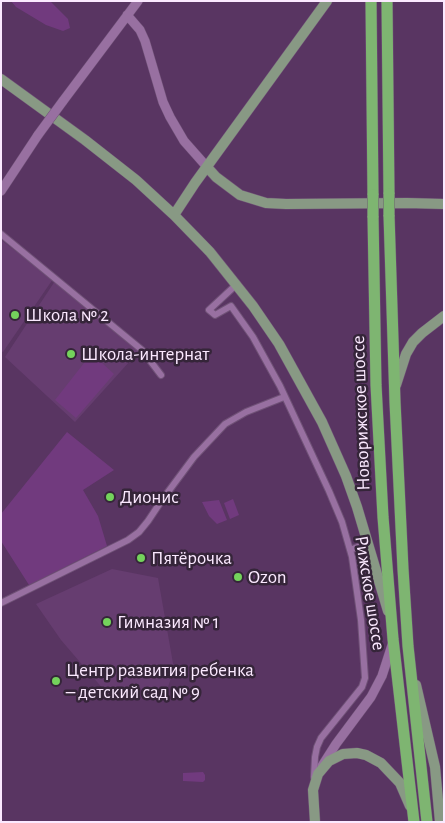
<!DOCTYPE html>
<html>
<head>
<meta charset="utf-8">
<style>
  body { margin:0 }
  #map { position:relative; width:445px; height:823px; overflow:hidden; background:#593562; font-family:"Alegreya Sans",sans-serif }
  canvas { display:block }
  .frame { position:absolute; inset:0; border:2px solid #fbe9ff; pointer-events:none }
</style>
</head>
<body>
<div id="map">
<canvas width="445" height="823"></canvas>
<div class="frame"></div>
</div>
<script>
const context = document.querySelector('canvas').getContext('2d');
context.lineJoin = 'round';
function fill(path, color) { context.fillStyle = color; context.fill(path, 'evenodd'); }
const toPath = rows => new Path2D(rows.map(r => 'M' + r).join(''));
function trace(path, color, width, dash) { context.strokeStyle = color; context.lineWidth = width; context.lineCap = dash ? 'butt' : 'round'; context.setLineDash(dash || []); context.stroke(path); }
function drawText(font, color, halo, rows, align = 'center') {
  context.font = font + ' "Alegreya Sans",sans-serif'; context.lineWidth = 5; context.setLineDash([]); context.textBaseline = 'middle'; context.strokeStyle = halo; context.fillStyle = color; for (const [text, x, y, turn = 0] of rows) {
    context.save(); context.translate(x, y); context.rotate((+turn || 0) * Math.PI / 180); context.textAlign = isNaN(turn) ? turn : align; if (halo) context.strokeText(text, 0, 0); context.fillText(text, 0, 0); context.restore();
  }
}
fill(toPath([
  [1,240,53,279,3,352,1,351],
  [55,281,139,351,75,422,5,357],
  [112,569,158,578,174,669,167,690,104,690,61,640,36,604]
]), '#663d70');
fill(toPath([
  [11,1,50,1,68,19,70,28,63,31,46,25,16,7],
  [88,358,101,362,114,374,76,418,55,400],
  [67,432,114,470,83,490,98,516,107,546,29,585,1,541,1,514],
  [233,499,239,515,230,519,224,503],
  [219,500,227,520,217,524,209,516,202,502],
  [203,772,205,775,205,780,203,782,183,781,183,773]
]), '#713a7e');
const street = toPath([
  [1,234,142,350,161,375],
  [237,284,209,310,215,315,231,306,253,337,280,386,329,491,342,522,352,557,361,620,365,678,362,687,321,738,317,747,315,757,314,777],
  [350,550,368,543],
  [1,603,128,540,139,532,148,521,162,500,194,457,225,424,246,412,284,397]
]);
const secondary = toPath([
  [127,15,140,30,145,41,163,102,170,117,184,141,207,167],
  [63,101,138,1],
  [1,191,38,135],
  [322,766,336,744,371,697,382,676,393,642]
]);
const primary = toPath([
  [1,79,85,140,136,180,174,215,210,252,253,306,279,344,322,422,346,476,357,507,388,611],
  [207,167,216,177,240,195,266,203,286,204,407,203,444,204],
  [174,215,195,183,327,1],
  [396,385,406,354,413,342,422,333,444,316],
  [416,685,435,767,440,822],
  [315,822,313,790,318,774,329,761,343,754,357,753,366,755,381,763,400,783,410,806]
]);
const highway = toPath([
  [371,1,373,195],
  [387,1,389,194],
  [389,215,395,402,403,569,408,646,427,822],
  [373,216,376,385,383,517,393,639,414,822]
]);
trace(street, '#6f5176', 8);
trace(secondary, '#6f5176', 10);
trace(primary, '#6f5176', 11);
trace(highway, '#6f5176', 12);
trace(street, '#9870a1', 6);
trace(secondary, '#9870a1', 9);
trace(primary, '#889984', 10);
trace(highway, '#7eb571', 11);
const secondaryBridge = toPath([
  [38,135,63,101]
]);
const highwayBridge = toPath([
  [389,194,389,215],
  [373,216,373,195]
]);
trace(secondaryBridge, '#6f5176', 10, []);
trace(highwayBridge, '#6f5176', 12, []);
trace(secondaryBridge, '#9870a1', 9);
trace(highwayBridge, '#7eb571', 11);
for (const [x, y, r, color] of [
  [15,315,5,"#74d25c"],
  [71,354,5,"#74d25c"],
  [110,497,5,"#74d25c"],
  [141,558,5,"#74d25c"],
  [238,577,5,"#74d25c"],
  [107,622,5,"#74d25c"],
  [56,681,5,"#74d25c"]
]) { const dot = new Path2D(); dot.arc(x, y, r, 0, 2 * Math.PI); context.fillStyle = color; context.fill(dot); trace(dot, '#352539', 2); }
drawText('19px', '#fbe9ff', '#352539', [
  ["Школа № 2",25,315],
  ["Школа-интернат",81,354],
  ["Дионис",120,497],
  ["Пятёрочка",151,558],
  ["Ozon",248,577],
  ["Гимназия № 1",117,622],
  ["Центр развития ребенка",66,670],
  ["– детский сад № 9",66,692]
], 'left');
drawText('19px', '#fbe9ff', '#352539', [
  ["Новорижское шоссе",361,413,-92],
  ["Рижское шоссе",370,593,81]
]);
</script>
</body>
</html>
